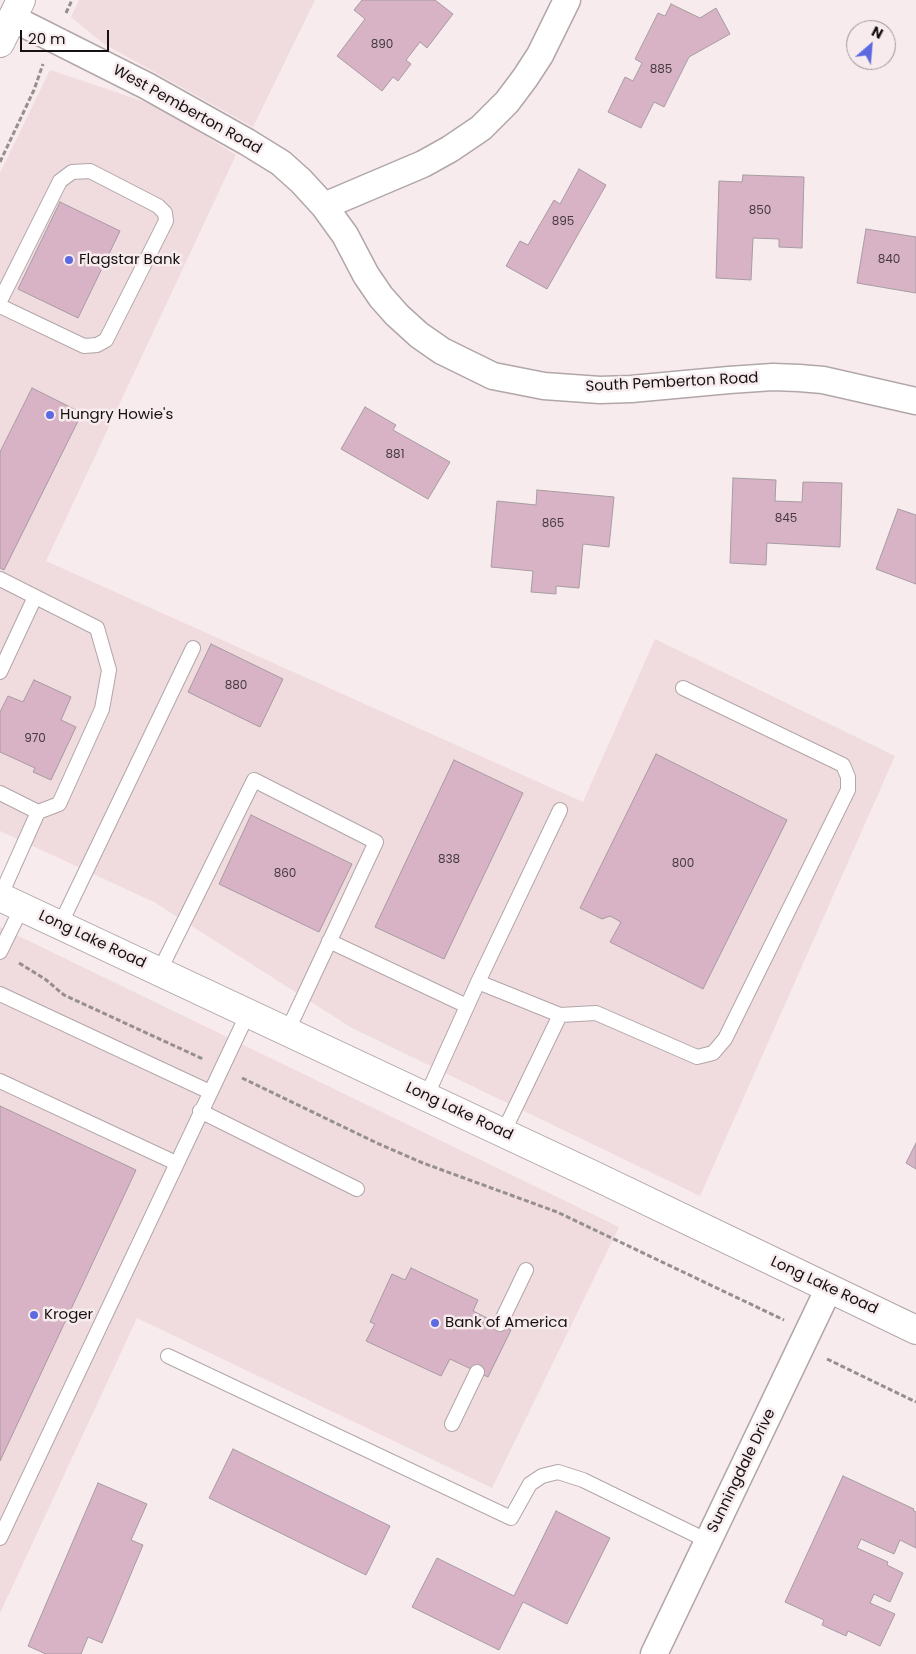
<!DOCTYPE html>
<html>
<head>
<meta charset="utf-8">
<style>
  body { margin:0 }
  #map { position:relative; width:916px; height:1654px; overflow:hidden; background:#f7ebed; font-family:Poppins,sans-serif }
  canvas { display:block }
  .north { position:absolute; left:846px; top:20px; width:50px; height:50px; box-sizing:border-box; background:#f7ebed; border:1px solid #9d9496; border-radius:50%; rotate:27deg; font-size:14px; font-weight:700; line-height:20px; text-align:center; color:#161213 }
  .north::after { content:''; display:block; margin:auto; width:18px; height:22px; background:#5c69e0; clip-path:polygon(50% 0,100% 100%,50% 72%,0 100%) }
  .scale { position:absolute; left:20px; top:30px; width:89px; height:22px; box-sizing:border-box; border:2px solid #161213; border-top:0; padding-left:6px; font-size:15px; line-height:18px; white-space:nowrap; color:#161213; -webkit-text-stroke:4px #f7ebed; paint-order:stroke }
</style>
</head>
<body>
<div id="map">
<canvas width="916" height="1654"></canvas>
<div class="north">N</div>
<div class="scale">20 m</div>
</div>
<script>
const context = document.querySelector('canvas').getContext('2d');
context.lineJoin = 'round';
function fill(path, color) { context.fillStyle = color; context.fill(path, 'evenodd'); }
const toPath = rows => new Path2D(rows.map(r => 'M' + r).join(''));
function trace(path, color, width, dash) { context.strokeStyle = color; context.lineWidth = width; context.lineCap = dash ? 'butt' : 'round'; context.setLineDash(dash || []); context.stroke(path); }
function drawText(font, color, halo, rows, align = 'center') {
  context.font = font + ' Poppins,sans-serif'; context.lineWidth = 5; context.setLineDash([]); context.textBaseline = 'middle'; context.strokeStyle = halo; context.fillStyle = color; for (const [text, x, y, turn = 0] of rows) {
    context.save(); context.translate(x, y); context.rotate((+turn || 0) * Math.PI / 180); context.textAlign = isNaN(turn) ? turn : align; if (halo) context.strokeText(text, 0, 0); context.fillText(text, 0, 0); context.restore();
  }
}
fill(toPath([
  [79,0,315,0,253,127,104,44,71,17],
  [50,70,157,106,236,155,46,561,583,802,655,639,895,756,700,1196,352,1028,154,902,0,831,0,173],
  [0,927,619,1227,492,1488,137,1318,0,1613]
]), '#f0dbdf');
const building = toPath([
  [362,0,435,0,453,14,427,48,420,42,406,60,411,64,398,81,393,77,382,91,337,56,365,19,354,10,362,0],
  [671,4,700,18,716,8,730,34,689,57,664,107,654,102,641,128,608,112,625,77,633,81,642,63,635,59,658,13,665,16,671,4],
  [579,169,606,185,547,289,506,266,520,241,528,245,554,200,560,204,579,169],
  [743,175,804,177,802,248,779,247,779,239,753,238,751,280,716,278,719,181,742,182,743,175],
  [60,202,120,231,78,318,18,289,60,202],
  [866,229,916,237,916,293,857,283,866,229],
  [32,388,82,413,4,570,0,568,0,452,32,388],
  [365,407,396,425,393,430,450,462,428,499,341,449,365,407],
  [733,478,776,480,775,501,802,502,803,482,842,483,840,547,767,543,766,565,730,563,733,478],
  [537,490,614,497,609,547,583,544,579,588,556,586,556,594,531,592,533,571,491,567,497,501,536,505,537,490],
  [898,509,916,515,916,584,876,569,898,509],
  [211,644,283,679,260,727,188,692,211,644],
  [34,680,71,697,61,720,76,727,51,780,33,772,35,768,0,752,0,712,8,696,23,702,34,680],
  [656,754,787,820,703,989,610,942,621,922,610,916,602,919,580,908,656,754],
  [454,760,523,793,444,959,375,927,454,760],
  [251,815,352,864,319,932,219,884,251,815],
  [0,1106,136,1170,0,1461,0,1106],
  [916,1143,916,1169,906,1163,916,1143],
  [411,1268,478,1300,473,1311,511,1330,488,1377,450,1359,441,1376,366,1341,375,1324,370,1322,392,1274,405,1280,411,1268],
  [233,1449,390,1526,366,1575,209,1498,233,1449],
  [843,1476,914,1509,913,1510,916,1512,916,1548,900,1540,894,1554,861,1539,857,1548,888,1562,887,1565,903,1573,890,1602,874,1594,870,1603,895,1614,880,1646,848,1631,846,1636,822,1625,824,1620,785,1602,843,1476],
  [98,1483,147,1504,131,1540,143,1545,102,1643,88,1637,81,1654,46,1654,28,1646,98,1483],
  [556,1511,610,1538,567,1624,523,1602,499,1650,412,1607,437,1558,514,1596,556,1511]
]);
fill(building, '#d7b3c5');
trace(building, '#a69ca1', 1);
const service = toPath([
  [0,301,60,181,72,172,90,171,158,206,165,213,166,221,106,340,97,345,84,346,0,306],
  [0,579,97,628,109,670,102,709,59,804,38,812,0,897],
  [0,672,35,597],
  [0,793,38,812],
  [60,925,193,648],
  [329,941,467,1006],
  [0,952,22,907],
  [159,972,254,780,376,842,287,1032],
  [478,982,560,1015],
  [0,994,210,1092],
  [0,1081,176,1163],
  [426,1097,478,982,560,810],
  [200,1111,357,1189],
  [503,1133,560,1015,596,1013,697,1057,713,1053,725,1039,848,790,848,777,843,765,683,688],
  [500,1324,526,1270],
  [168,1356,511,1518,530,1484,542,1476,558,1472,583,1480,708,1541],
  [452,1424,477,1372],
  [0,1538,248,1013]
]);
const minor = toPath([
  [12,18,147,86,247,142,281,163,301,181,324,206,345,235,366,275,381,297,397,315,419,335,442,351,493,376,544,386,600,390,631,389,729,380,773,377,799,378,823,380,916,401],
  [324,206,423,164,450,149,481,128,507,102,525,78,540,55,567,0],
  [654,1654,829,1288]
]);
const secondary = toPath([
  [0,897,593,1175,916,1330]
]);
const trunk = toPath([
  [0,43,21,0]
]);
trace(service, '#b1a6a8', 16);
trace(minor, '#b1a6a8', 29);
trace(secondary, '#b1a6a8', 30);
trace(trunk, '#b1a6a8', 30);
trace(toPath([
  [66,13,72,0],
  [0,162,34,90,43,64],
  [19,963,45,979,64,995,203,1059],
  [242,1078,379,1144,423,1163,557,1212,784,1320],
  [827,1359,916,1402]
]), '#978e90', 3, [5, 2.5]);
trace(service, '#fff', 14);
trace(minor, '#fff', 26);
trace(secondary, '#fff', 28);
trace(trunk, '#fff', 28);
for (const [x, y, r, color] of [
  [69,260,5,"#5c69e0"],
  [50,415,5,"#5c69e0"],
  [34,1315,5,"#5c69e0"],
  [435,1323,5,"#5c69e0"]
]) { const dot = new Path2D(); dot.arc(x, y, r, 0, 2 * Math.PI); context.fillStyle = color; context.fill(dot); trace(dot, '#f7ebed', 2); }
drawText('12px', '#463a40', null, [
  ["890",382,45],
  ["885",661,70],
  ["850",760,211],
  ["895",563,222],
  ["840",889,260],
  ["881",395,455],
  ["845",786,519],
  ["865",553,524],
  ["880",236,686],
  ["970",35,739],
  ["838",449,860],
  ["800",683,864],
  ["860",285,874]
]);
drawText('15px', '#161213', '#f7ebed', [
  ["West Pemberton Road",187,110,29],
  ["South Pemberton Road",672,383,-3],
  ["Long Lake Road",92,940,25],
  ["Long Lake Road",459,1112,25],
  ["Long Lake Road",824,1286,25],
  ["Sunningdale Drive",742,1471,-64]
]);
drawText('15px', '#161213', '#f7ebed', [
  ["Flagstar Bank",79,260],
  ["Hungry Howie's",60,415],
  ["Kroger",44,1315],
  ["Bank of America",445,1323]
], 'left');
</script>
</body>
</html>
